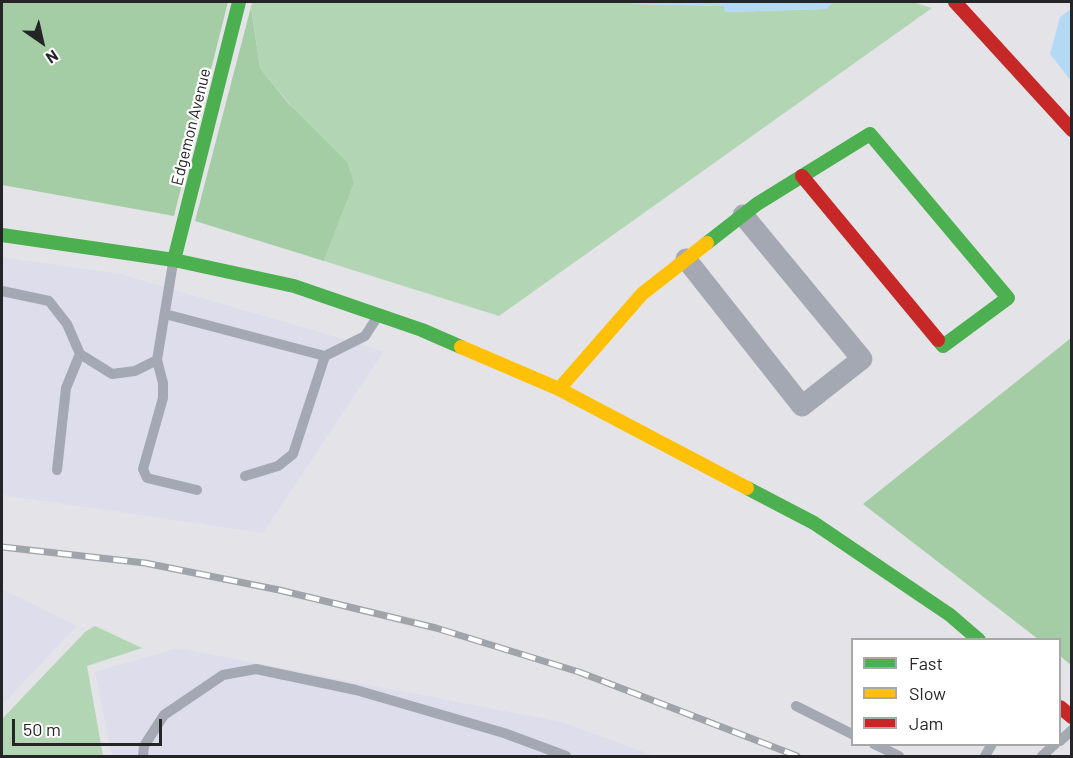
<!DOCTYPE html>
<html>
<head>
<meta charset="utf-8">
<style>
  body { margin:0 }
  #map { position:relative; width:1073px; height:758px; overflow:hidden; background:#e4e4e8; font-family:Barlow,sans-serif }
  canvas { display:block }
  .frame { position:absolute; inset:0; border:3px solid #252528; pointer-events:none }
  .legend { position:absolute; left:851px; top:638px; width:210px; height:108px; box-sizing:border-box; background:#fff; border:2px solid #a8a8a9; margin:0; padding:8px 10px; list-style:none; font-size:18px; color:#252528 }
  .legend li { display:flex; align-items:center; gap:12px; height:30px }
  .legend b { width:30px; border:2px solid #a8a8a9 }
  .north { position:absolute; left:12px; top:12px; width:60px; height:60px; -webkit-text-stroke:4px #fff; paint-order:stroke; rotate:146deg; font-size:16px; font-weight:700; line-height:24px; text-align:center; color:#252528 }
  .north::after { content:''; display:block; margin:auto; width:21px; height:27px; background:#252528; clip-path:polygon(50% 0,100% 100%,50% 72%,0 100%) }
  .scale { position:absolute; left:12px; top:719px; width:150px; height:27px; box-sizing:border-box; border:3px solid #252528; border-top:0; padding-left:8px; font-size:18px; line-height:21px; white-space:nowrap; color:#252528; -webkit-text-stroke:4px #fff; paint-order:stroke }
</style>
</head>
<body>
<div id="map">
<canvas width="1073" height="758"></canvas>
<div class="frame"></div>
<ul class="legend">
<li><b style="height:8px;background:#4caf50"></b>Fast</li>
<li><b style="height:8px;background:#ffc107"></b>Slow</li>
<li><b style="height:8px;background:#c62828"></b>Jam</li>
</ul>
<div class="north">N</div>
<div class="scale">50 m</div>
</div>
<script>
const context = document.querySelector('canvas').getContext('2d');
context.lineJoin = 'round';
function fill(path, color) { context.fillStyle = color; context.fill(path, 'evenodd'); }
const toPath = rows => new Path2D(rows.map(r => 'M' + r).join(''));
function trace(path, color, width, dash) { context.strokeStyle = color; context.lineWidth = width; context.lineCap = dash ? 'butt' : 'round'; context.setLineDash(dash || []); context.stroke(path); }
function drawText(font, color, halo, rows, align = 'center') {
  context.font = font + ' Barlow,sans-serif'; context.lineWidth = 4.5; context.setLineDash([]); context.textBaseline = 'middle'; context.strokeStyle = halo; context.fillStyle = color; for (const [text, x, y, turn = 0] of rows) {
    context.save(); context.translate(x, y); context.rotate((+turn || 0) * Math.PI / 180); context.textAlign = isNaN(turn) ? turn : align; if (halo) context.strokeText(text, 0, 0); context.fillText(text, 0, 0); context.restore();
  }
}
fill(toPath([
  [2,257,120,274,384,351,263,533,2,495],
  [2,589,77,626,2,705],
  [178,648,562,722,655,756,112,756,95,672]
]), '#deddeb');
fill(toPath([
  [253,2,629,2,635,4,724,6,726,12,826,9,833,2,913,2,932,8,499,316,324,261,354,183,260,68,251,6],
  [95,626,142,648,87,666,103,756,2,756,2,719,85,632]
]), '#b2d5b4');
fill(toPath([
  [2,2,228,2,174,216,2,185],
  [251,7,260,68,288,103,347,162,354,183,324,261,195,221],
  [1071,338,1071,665,1060,656,1060,640,1038,639,863,504]
]), '#a4cda5');
fill(toPath([
  [629,2,833,2,827,9,725,12,724,6,635,4],
  [1071,9,1071,81,1050,54,1060,17]
]), '#b4d9f5');
trace(toPath([
  [2,291,49,301,67,324,80,354,112,374,135,371,157,360,173,263],
  [165,314,325,356,365,336,376,319],
  [157,360,163,383,163,398,143,469,147,478,197,490],
  [57,470,66,388,80,354],
  [245,476,278,466,293,454,325,356],
  [796,706,852,734],
  [1060,741,1072,730],
  [874,744,899,756],
  [143,756,144,746,164,715,223,675,256,669,356,690,504,733,566,756],
  [985,756,992,744],
  [1042,756,1055,744]
]), '#a3a8b2', 10);
trace(toPath([
  [686,259,802,406,862,359,743,215]
]), '#a3a8b2', 21);
trace(toPath([
  [2,235,174,260,294,286,422,330,461,347],
  [707,243,757,204,870,134,1008,298,943,346,938,340],
  [174,260,239,2],
  [747,488,814,523,950,615,979,640]
]), '#4caf50', 14);
trace(toPath([
  [461,347,559,389,747,488],
  [559,389,642,294,707,243]
]), '#ffc107', 14);
trace(toPath([
  [955,2,1072,130],
  [802,176,938,340],
  [1060,707,1072,717]
]), '#c62828', 14);
const rail = toPath([
  [2,547,145,563,279,590,436,628,579,672,797,756]
]);
trace(rail, '#9fa3aa', 7);
trace(rail, '#fff', 4.5, [14]);
drawText('16px', '#252528', '#fff', [
  ["Edgemon Avenue",191,127,-76]
]);
</script>
</body>
</html>
